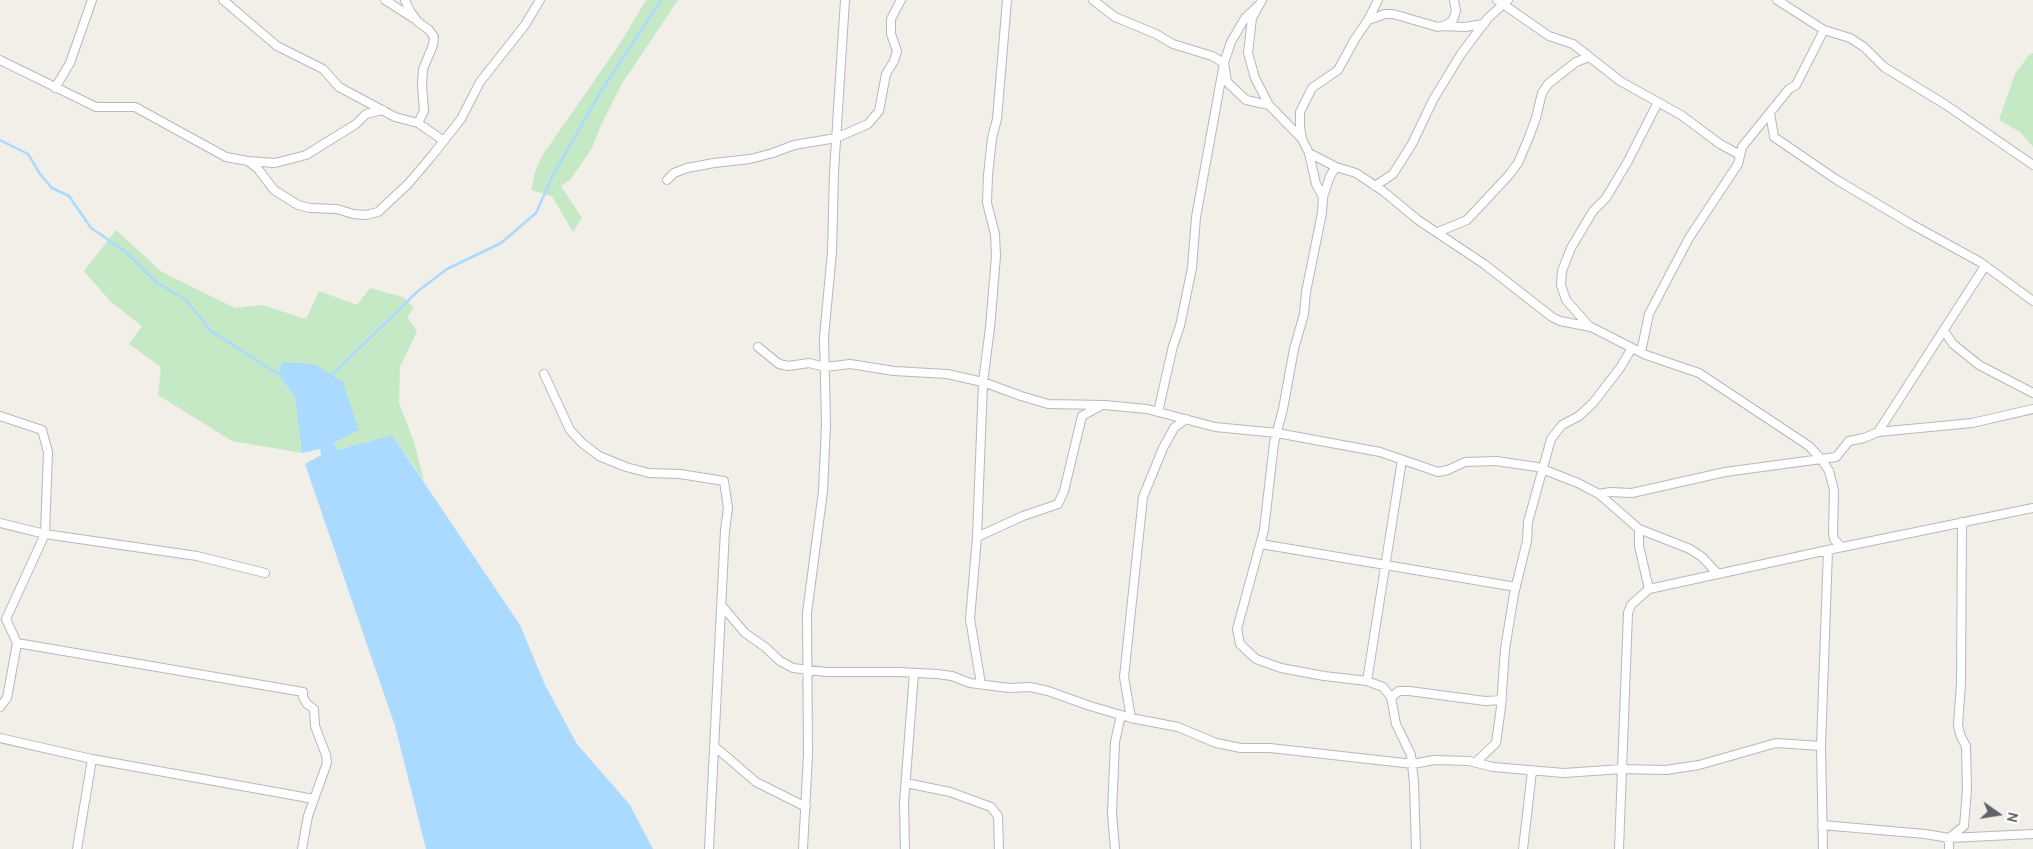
<!DOCTYPE html>
<html>
<head>
<meta charset="utf-8">
<style>
  body { margin:0 }
  #map { position:relative; width:2033px; height:849px; overflow:hidden; background:#f1efe8; font-family:Cabin,sans-serif }
  canvas { display:block }
  .north { position:absolute; left:1973px; top:789px; width:50px; height:50px; -webkit-text-stroke:4px #fff; paint-order:stroke; rotate:103deg; font-size:14px; font-weight:700; line-height:20px; text-align:center; color:#5f6368 }
  .north::after { content:''; display:block; margin:auto; width:18px; height:22px; background:#5f6368; clip-path:polygon(50% 0,100% 100%,50% 72%,0 100%) }
</style>
</head>
<body>
<div id="map">
<canvas width="2033" height="849"></canvas>
<div class="north">N</div>
</div>
<script>
const context = document.querySelector('canvas').getContext('2d');
context.lineJoin = 'round';
function fill(path, color) { context.fillStyle = color; context.fill(path, 'evenodd'); }
const toPath = rows => new Path2D(rows.map(r => 'M' + r).join(''));
function trace(path, color, width, dash) { context.strokeStyle = color; context.lineWidth = width; context.lineCap = dash ? 'butt' : 'round'; context.setLineDash(dash || []); context.stroke(path); }
fill(toPath([
  [646,0,678,0,621,85,602,123,592,148,571,179,561,186,582,218,573,232,552,196,531,190,535,172,542,156,617,48],
  [2033,53,2033,147,2020,132,1999,120,2015,74,2029,55],
  [116,230,162,272,235,308,262,305,306,319,319,291,357,305,370,288,403,297,414,308,407,317,417,331,400,367,399,403,414,442,424,481,392,435,337,450,334,443,359,430,278,374,295,398,302,453,232,441,158,395,161,367,129,344,142,326,111,302,84,271]
]), '#c5e8c5');
fill(toPath([
  [282,362,314,364,343,382,359,430,334,443,337,450,392,435,520,625,545,685,577,744,630,805,653,849,426,849,395,726,305,464,321,455,320,449,302,453,295,398,278,374]
]), '#aadaff');
trace(toPath([
  [0,140,28,154,40,174,52,188,69,196,91,228,126,252,157,283,185,299,211,331,278,374],
  [332,375,418,291,447,269,501,243,536,213,553,175,598,96,661,0]
]), '#aadaff', 2.5);
const minor = toPath([
  [223,0,277,46,323,69,339,87,395,117,418,123,444,141],
  [385,0,413,18],
  [405,0,410,11,418,22,429,30,434,37,433,45,423,69,422,85,424,111,418,123],
  [1093,0,1115,17,1156,34,1173,44,1212,56,1224,63,1227,82,1246,100,1269,105],
  [1262,0,1252,18,1248,53,1255,78,1269,105,1302,139],
  [1497,0,1549,36,1573,44,1620,81,1681,115,1720,144,1740,155],
  [1777,0,1824,30,1850,38,1864,47,1884,67,1946,105,2033,165],
  [1368,20,1378,0],
  [1442,26,1464,27,1484,24],
  [0,60,96,107,135,107,226,157,248,161,258,169,274,190,298,205,310,208,337,209,353,214,366,215,378,212,408,184,431,157,461,119,480,82,525,25,540,0],
  [55,88,70,63,92,0],
  [1770,113,1774,137,1837,180,1911,224,1980,262,2033,301],
  [1309,153,1336,167,1356,173,1383,191,1418,220,1484,264,1552,317,1560,321,1591,327,1646,355,1699,373,1809,446,1822,460,1829,471,1834,490,1833,534,1834,539,1841,547],
  [248,161,275,163,306,155,356,124,366,114,383,110],
  [1336,167,1330,176,1323,197,1322,213,1306,292,1304,314,1294,349,1283,409,1274,443,1264,530,1237,629,1240,644,1256,659,1281,668,1324,676,1367,681,1383,687,1391,697,1396,724,1411,755,1414,783,1416,849],
  [667,180,674,173,687,168,714,163,750,159,773,153,794,145,836,138,868,124,879,111,886,74,894,61,897,51,891,34,891,19,901,0],
  [1375,186,1393,174,1412,144,1433,100,1461,54,1488,18,1508,0],
  [1323,197,1316,184,1309,153,1302,139,1300,127,1300,112,1312,88,1338,70,1355,39,1368,20,1385,14,1393,14,1438,27,1446,25,1453,20,1456,11,1454,0],
  [1438,232,1467,220,1509,175,1518,163,1529,137,1536,118,1542,93,1548,84,1576,62,1589,57],
  [1589,326,1566,300,1561,285,1562,271,1571,248,1593,211,1606,198,1628,161,1658,102],
  [1944,331,1953,344,1979,365,2033,393],
  [758,347,779,364,788,366,809,363,825,367,850,364,894,371,947,374,983,382,1021,396,1048,404,1104,405,1147,409,1215,427,1277,433,1380,452,1438,472,1448,470,1465,462,1496,461,1537,467,1578,483,1599,494,1639,529,1690,549,1702,557,1718,574],
  [1641,352,1649,314,1689,238,1738,164,1742,147,1789,89,1796,85,1824,30],
  [544,374,570,430,582,443,599,456,626,467,649,473,680,474,724,481,728,508,725,530,709,849],
  [1158,412,1173,346,1180,326,1192,268,1196,217,1224,63,1231,42,1245,18,1259,5],
  [0,416,42,430,48,452,45,534,6,619,17,643,7,698,0,707],
  [1878,432,1972,423,2033,409],
  [1599,494,1610,492,1632,493,1725,472,1836,457,1849,441,1864,438,1878,432,1985,266],
  [0,523,45,534,197,556,265,573],
  [1639,529,1639,546,1649,589],
  [977,537,1023,516,1058,504,1064,491,1082,416,1102,405],
  [1261,544,1516,587],
  [722,606,745,633,765,647,780,661,793,668,826,672,899,672,937,674,952,676,970,683,1009,688,1030,687,1048,691,1090,706,1131,718,1178,727,1216,743,1241,748,1270,748,1413,764,1434,760,1469,761,1493,767,1564,773,1622,769,1666,770,1699,765,1776,743,1821,746],
  [17,643,303,692,303,697,307,704,314,709,315,726,326,755,327,763,308,816,302,849],
  [1367,681,1402,460],
  [981,684,970,619,977,537,983,382,990,328,996,256,995,234,987,203,988,175,992,138,997,119,1007,0],
  [1391,697,1399,691,1409,691,1485,701,1502,700],
  [1131,718,1124,677,1143,497,1163,448,1174,428,1186,419],
  [0,738,92,759,314,799],
  [714,746,756,782,806,807],
  [1476,762,1496,743,1501,707,1505,649,1514,594,1527,541,1528,522,1551,439,1562,425,1579,416,1593,403,1620,368,1632,348],
  [906,783,950,792,991,807,998,816,999,849],
  [1822,825,1925,834,1949,838,2033,834],
  [77,849,92,759],
  [803,849,808,755,807,613,823,491,826,424,824,337,832,252,834,172,845,0],
  [905,849,904,803,914,673],
  [1115,849,1112,813,1115,742,1121,715],
  [1523,849,1532,771],
  [1619,849,1628,613,1631,605,1649,589,1828,550,2033,508],
  [1823,849,1821,746,1828,550],
  [1949,849,1949,838,1964,826,1967,790,1966,746,1961,737,1958,726,1961,683,1962,522]
]);
trace(minor, '#b5b8bc', 10);
trace(minor, '#fff', 8);
</script>
</body>
</html>
